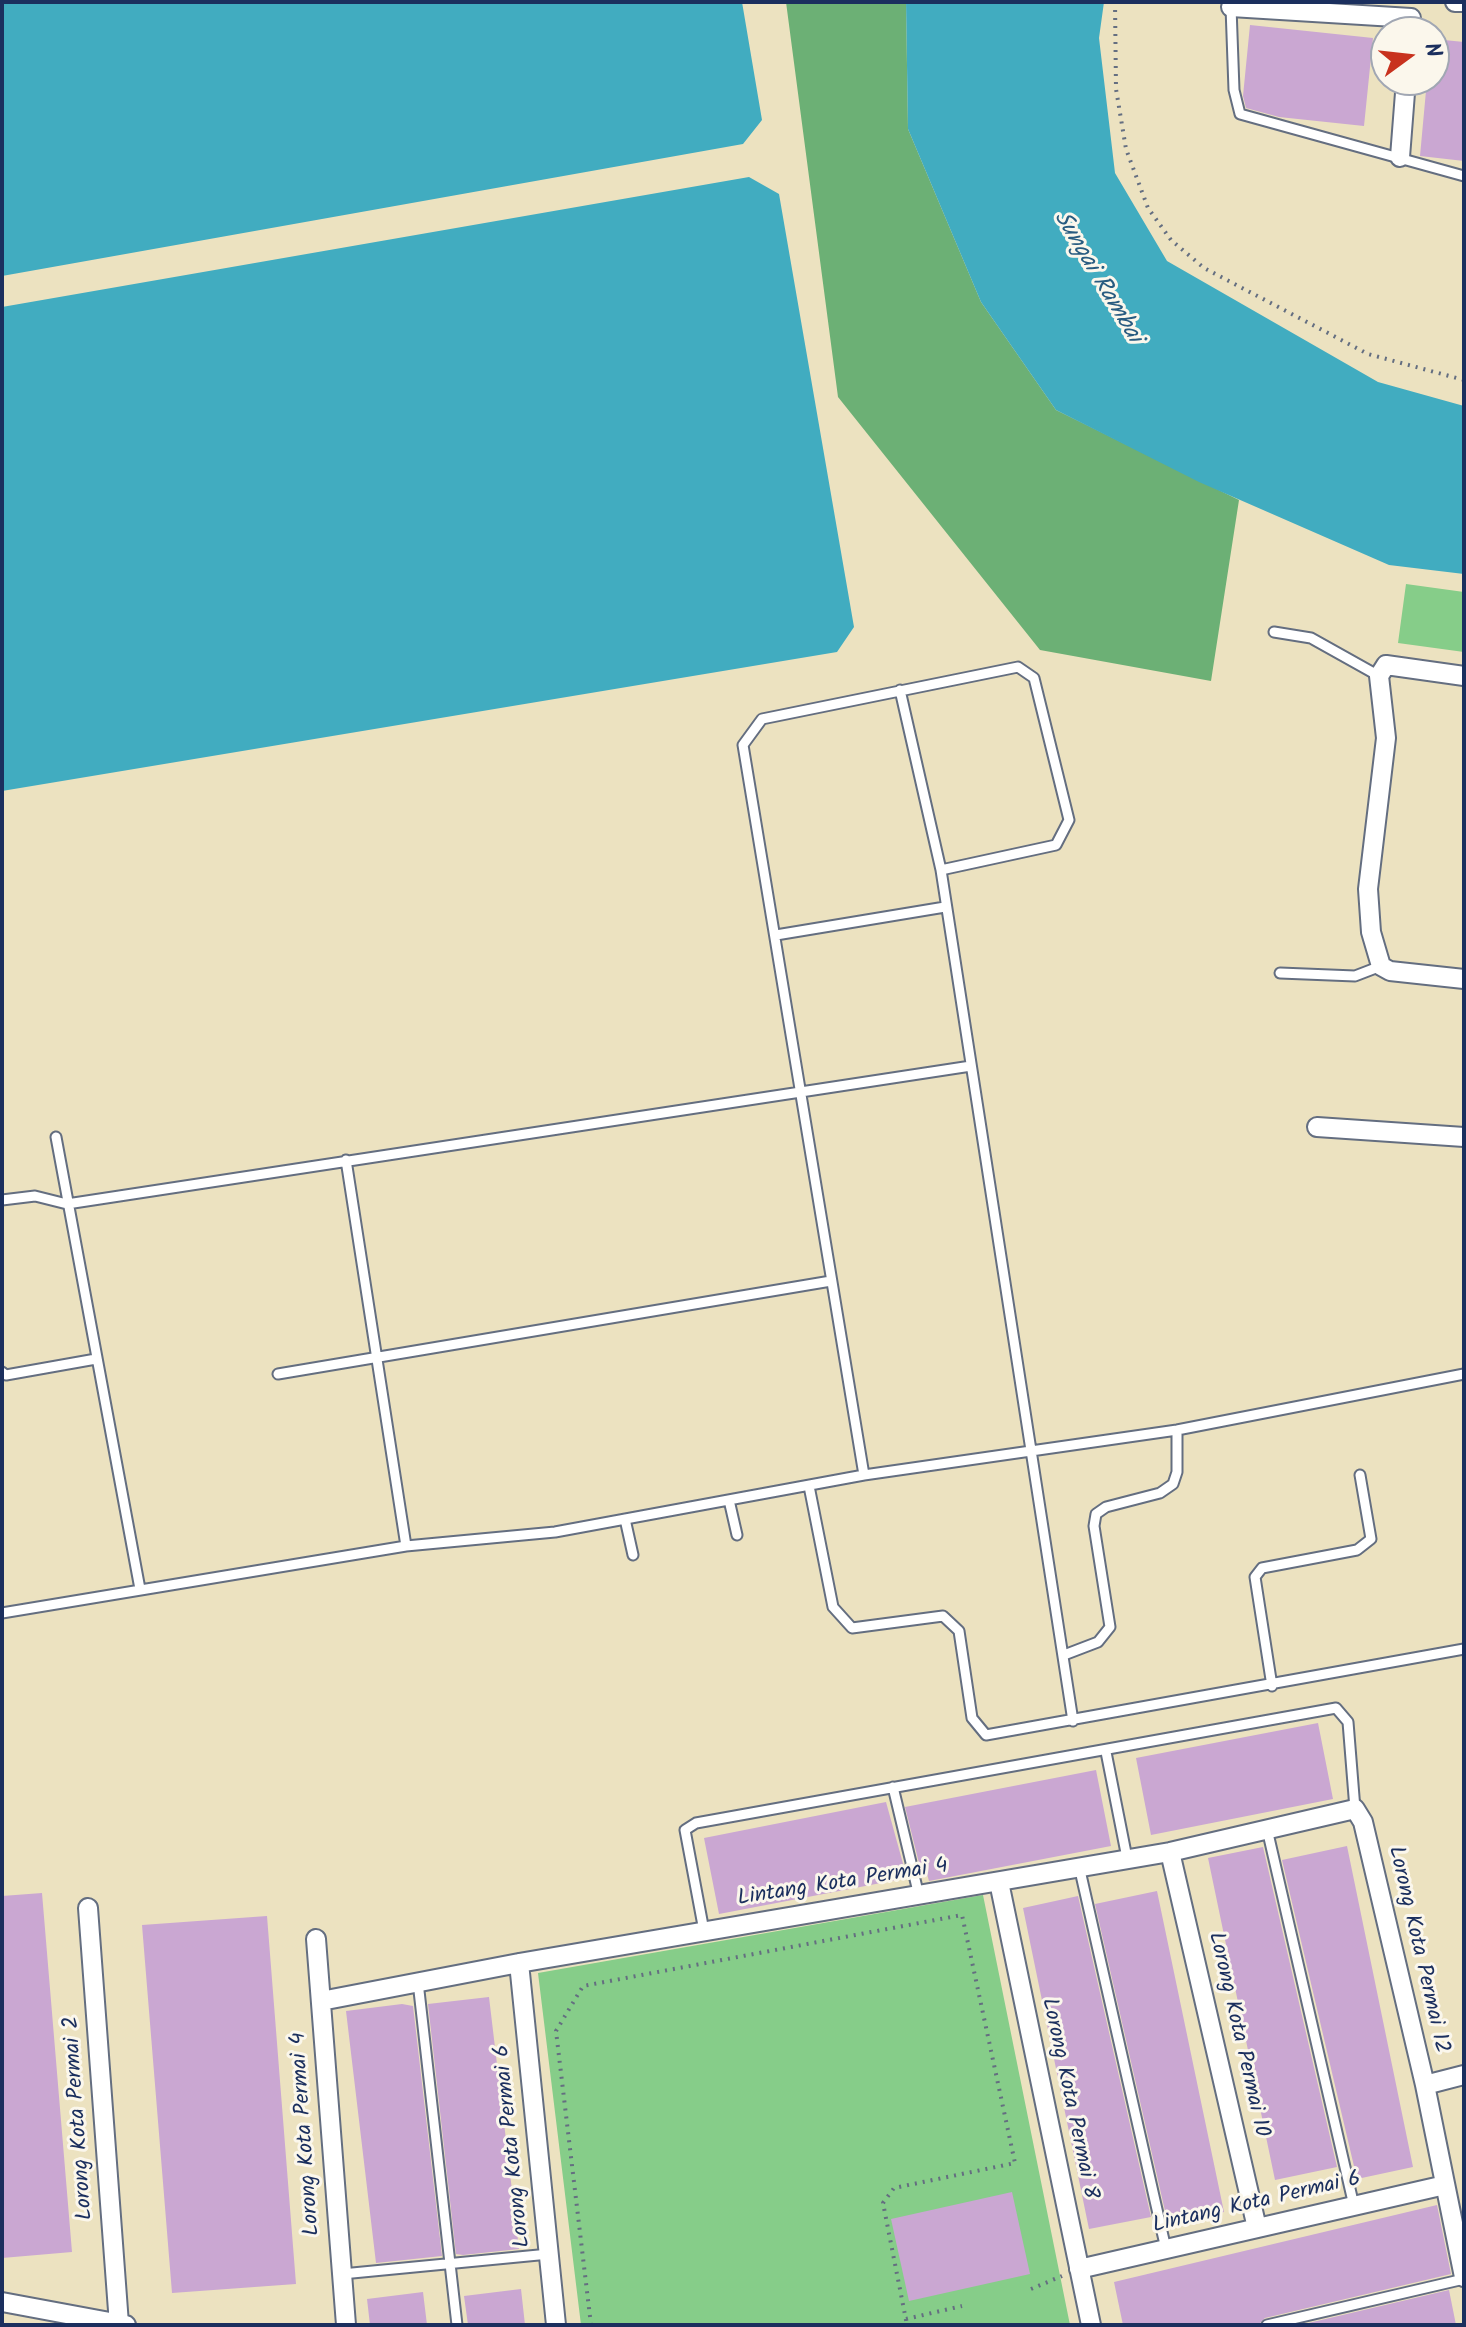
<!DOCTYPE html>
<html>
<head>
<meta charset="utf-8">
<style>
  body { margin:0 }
  #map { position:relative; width:1466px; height:2327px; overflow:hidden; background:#ece2c0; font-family:Kalam,sans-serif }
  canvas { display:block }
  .frame { position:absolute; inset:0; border:4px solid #1b2f5e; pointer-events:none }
  .north { position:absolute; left:1370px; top:16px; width:80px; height:80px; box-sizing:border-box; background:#fbf7ec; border:2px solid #a1a7b3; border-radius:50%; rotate:75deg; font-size:22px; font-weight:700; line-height:32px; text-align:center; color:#1b2f5e }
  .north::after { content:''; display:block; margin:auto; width:28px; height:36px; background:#c8321e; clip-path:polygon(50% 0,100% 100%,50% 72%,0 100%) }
</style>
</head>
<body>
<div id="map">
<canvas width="1466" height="2327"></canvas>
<div class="frame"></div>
<div class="north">N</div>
</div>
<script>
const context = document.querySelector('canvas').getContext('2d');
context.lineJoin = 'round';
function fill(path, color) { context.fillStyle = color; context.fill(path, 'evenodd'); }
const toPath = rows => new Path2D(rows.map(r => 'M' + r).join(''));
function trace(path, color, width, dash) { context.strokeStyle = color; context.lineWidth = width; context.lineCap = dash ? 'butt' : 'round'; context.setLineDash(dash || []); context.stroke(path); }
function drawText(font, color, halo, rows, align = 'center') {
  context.font = font + ' Kalam,sans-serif'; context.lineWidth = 6; context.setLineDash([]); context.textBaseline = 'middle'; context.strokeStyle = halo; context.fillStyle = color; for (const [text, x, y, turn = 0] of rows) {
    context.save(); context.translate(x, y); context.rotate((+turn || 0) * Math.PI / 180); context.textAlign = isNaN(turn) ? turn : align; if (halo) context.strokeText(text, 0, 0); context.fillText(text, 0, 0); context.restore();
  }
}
fill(toPath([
  [1406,584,1464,592,1464,652,1398,643],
  [983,1895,1070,2325,581,2325,538,1973]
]), '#86cd89');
fill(toPath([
  [786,2,906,2,908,129,981,302,1056,410,1239,500,1211,681,1040,650,838,397]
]), '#6cb075');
fill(toPath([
  [2,2,742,2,762,120,743,144,2,276],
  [906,2,1104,2,1099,38,1115,173,1167,261,1378,382,1464,406,1464,574,1389,565,1199,482,1056,410,981,302,908,129],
  [749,177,779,194,854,627,837,652,2,791,2,307]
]), '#41acc0');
fill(toPath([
  [1250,25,1373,38,1364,126,1279,117,1246,108,1243,96],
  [1434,39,1464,42,1464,161,1420,156,1427,80,1434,80],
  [1318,1723,1333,1799,1151,1835,1136,1758],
  [1096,1770,1111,1846,929,1881,927,1874,922,1875,905,1807],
  [886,1802,907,1878,719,1914,704,1838],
  [1347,1846,1413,2167,1357,2179,1282,1860],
  [1263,1847,1337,2167,1275,2180,1208,1858],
  [1157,1891,1224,2212,1168,2224,1095,1904],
  [42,1893,72,2252,2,2258,2,1896],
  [1078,1896,1151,2217,1089,2229,1023,1908],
  [267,1916,296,2284,172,2293,142,1925],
  [489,1997,519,2249,463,2255,456,2254,428,2004],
  [402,2004,413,2006,442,2256,376,2263,346,2011],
  [1012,2192,1030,2274,909,2301,891,2219],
  [1437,2205,1451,2274,1265,2318,1258,2325,1123,2325,1114,2282],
  [521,2289,525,2325,468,2325,464,2296],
  [1449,2290,1456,2325,1300,2325],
  [423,2292,427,2325,370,2325,367,2299]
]), '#caa7d2');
const service = toPath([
  [1231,7,1234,90,1240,114,1464,176],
  [1274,632,1311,638,1379,676],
  [900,690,941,870,1073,1721],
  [776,935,945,907],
  [1280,973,1355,976,1381,966],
  [56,1137,140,1589],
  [346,1160,406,1546],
  [2,1200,35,1196,67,1204,971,1066],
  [2,1372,6,1375,96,1359],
  [278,1374,831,1281],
  [864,1475,743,745,762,719,1018,667,1034,678,1069,820,1056,845,941,870],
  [809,1486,833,1607,852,1628,943,1616,959,1631,972,1718,986,1735,1464,1649],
  [729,1500,737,1535],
  [625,1519,633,1555],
  [2,1613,406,1546,555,1532,864,1475,1177,1430,1464,1374],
  [1064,1655,1098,1642,1110,1627,1094,1526,1096,1514,1106,1507,1160,1493,1173,1484,1177,1472,1177,1430],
  [1272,1686,1255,1577,1262,1568,1357,1550,1371,1539,1360,1475],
  [1106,1752,1127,1858],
  [893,1787,919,1896],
  [1267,1829,1354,2206],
  [1079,1866,1166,2249],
  [704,1931,685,1830,696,1823,1336,1708,1348,1722,1355,1809],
  [418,1982,457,2325],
  [342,2274,549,2254],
  [1267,2325,1464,2279]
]);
const minor = toPath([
  [1455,2,1464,2],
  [1231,7,1411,18],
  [1400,157,1406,80],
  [1464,676,1386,665,1379,676,1386,738,1368,889,1371,932,1381,966,1390,971,1464,979],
  [1317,1127,1464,1137],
  [1170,1852,1257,2228],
  [999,1882,1091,2325],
  [88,1908,119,2324],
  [316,1939,346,2325],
  [519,1963,556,2325],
  [321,2001,519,1963,1170,1852,1355,1809,1363,1822,1425,2085,1464,2277],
  [1425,2085,1464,2075],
  [1079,2269,1445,2185],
  [2,2302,126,2325]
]);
trace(service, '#646e80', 13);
trace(minor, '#646e80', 22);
trace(toPath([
  [1115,2,1116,89,1126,149,1148,208,1171,240,1204,268,1368,354,1464,380],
  [1031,2289,1062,2276],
  [906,2319,962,2306],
  [591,2325,556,2031,583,1986,962,1915,1015,2163,894,2188,883,2203,907,2325]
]), '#646e80', 4, [2, 6]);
trace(service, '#fff', 9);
trace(minor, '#fff', 18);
drawText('22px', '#1b2f5e', '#fbf7ec', [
  ["Lintang Kota Permai 4",843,1884,-9],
  ["Lorong Kota Permai 12",1417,1950,77],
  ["Lorong Kota Permai 10",1237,2035,77],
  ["Lorong Kota Permai 8",1068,2099,78],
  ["Lorong Kota Permai 2",80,2118,-94],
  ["Lorong Kota Permai 4",307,2134,-94],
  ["Lorong Kota Permai 6",514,2146,-96],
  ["Lintang Kota Permai 6",1257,2204,-13]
]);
drawText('italic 24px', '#285b80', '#fbf7ec', [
  ["Sungai Rambai",1096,278,59]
]);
</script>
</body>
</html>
